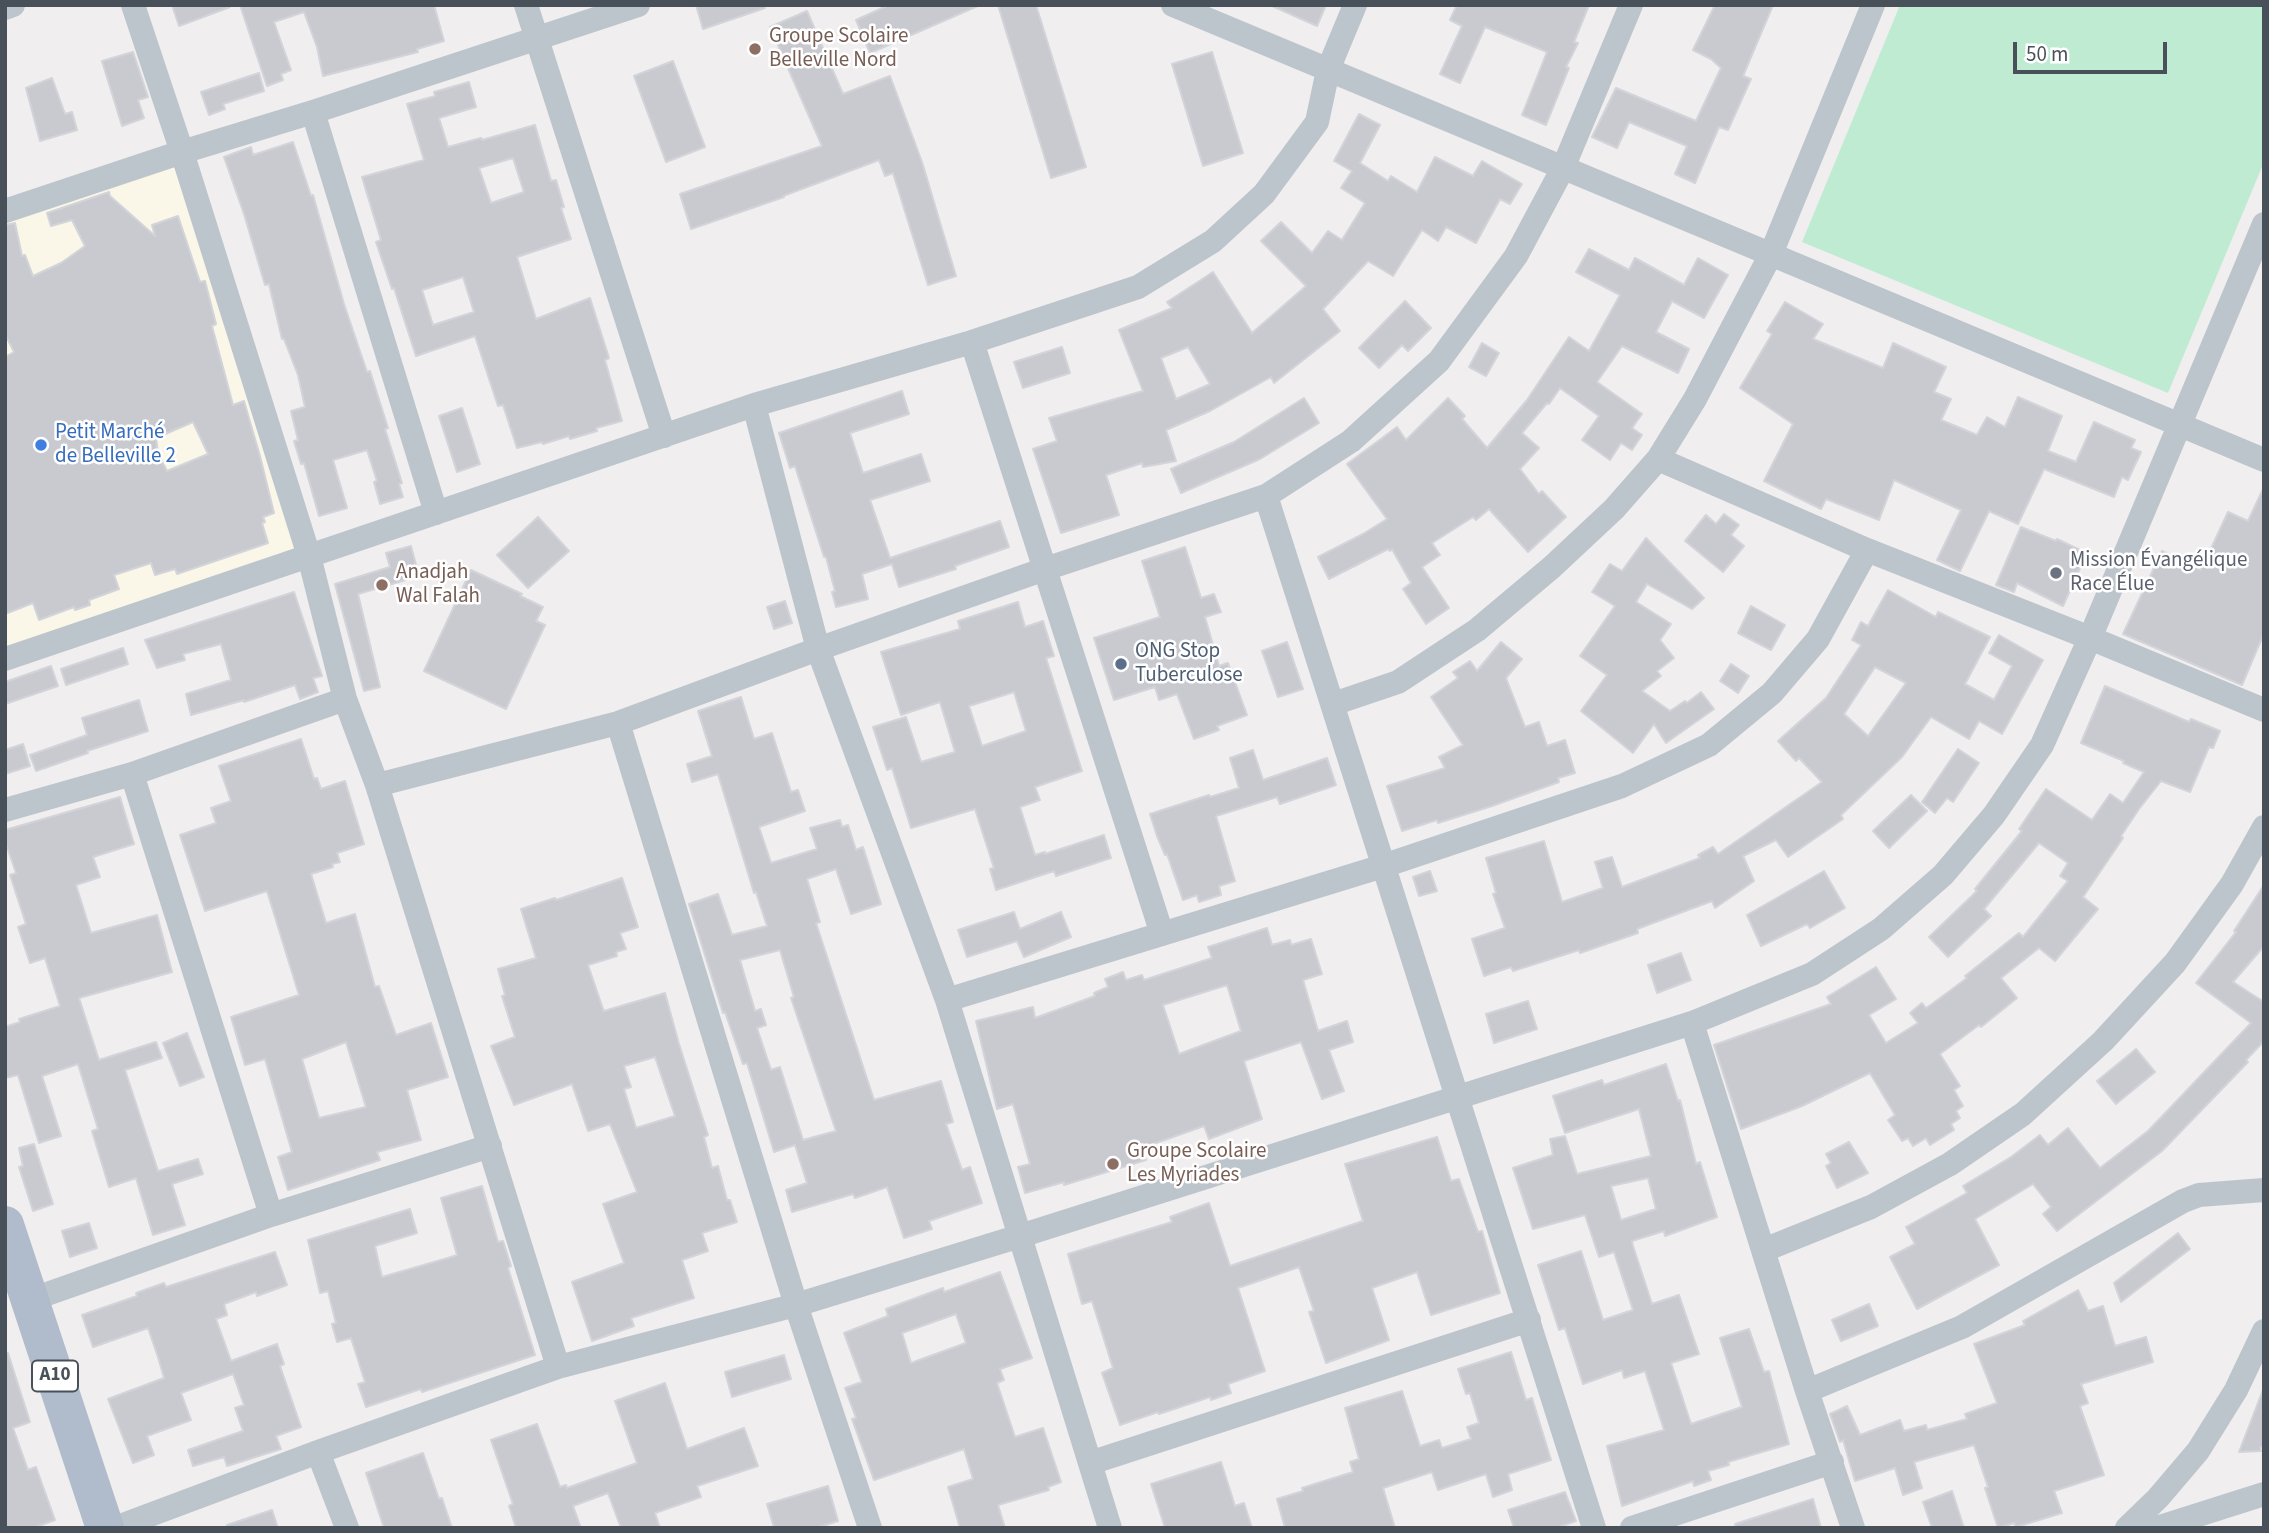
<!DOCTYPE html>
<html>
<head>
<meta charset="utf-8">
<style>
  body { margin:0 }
  #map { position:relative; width:2269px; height:1533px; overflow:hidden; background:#f0eeee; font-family:"Source Sans 3",sans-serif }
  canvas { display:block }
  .frame { position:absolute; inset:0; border:7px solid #48505a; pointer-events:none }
  .scale { position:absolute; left:2013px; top:42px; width:154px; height:32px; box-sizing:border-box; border:4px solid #48505a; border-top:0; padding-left:9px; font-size:21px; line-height:24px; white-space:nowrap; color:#48505a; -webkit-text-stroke:5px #fff; paint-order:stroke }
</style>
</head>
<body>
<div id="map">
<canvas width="2269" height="1533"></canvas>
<div class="frame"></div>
<div class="scale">50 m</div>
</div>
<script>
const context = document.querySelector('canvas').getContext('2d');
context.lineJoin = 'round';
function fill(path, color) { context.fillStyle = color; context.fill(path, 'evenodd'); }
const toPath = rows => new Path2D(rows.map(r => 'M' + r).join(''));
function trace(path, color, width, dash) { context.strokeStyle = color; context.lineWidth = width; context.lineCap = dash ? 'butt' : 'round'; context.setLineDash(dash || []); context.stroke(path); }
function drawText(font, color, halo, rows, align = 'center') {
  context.font = font + ' "Source Sans 3",sans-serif'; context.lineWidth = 5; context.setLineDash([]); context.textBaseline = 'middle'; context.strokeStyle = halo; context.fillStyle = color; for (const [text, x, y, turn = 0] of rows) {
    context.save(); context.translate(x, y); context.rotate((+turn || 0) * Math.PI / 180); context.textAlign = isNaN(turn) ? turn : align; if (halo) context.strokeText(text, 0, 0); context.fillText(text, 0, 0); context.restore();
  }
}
fill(toPath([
  [173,164,301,553,5,653,5,220]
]), '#faf6e8');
fill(toPath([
  [1900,5,2264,5,2264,162,2168,393,1802,242]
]), '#bfebd2');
const building = toPath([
  [172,5,230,5,230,7,179,26,172,5],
  [240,5,434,5,444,41,417,49,418,52,323,76,317,47,304,12,274,22,291,70,281,74,283,80,267,86,240,5],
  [696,5,764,5,765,8,703,29,696,5],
  [889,5,980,5,870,53,856,20,889,5],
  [998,5,1036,5,1086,167,1051,178,998,5],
  [1270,5,1326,5,1317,26,1270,5],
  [1457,5,1589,5,1574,42,1578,43,1566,67,1569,68,1546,125,1522,115,1547,52,1485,27,1460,83,1440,74,1462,26,1450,20,1457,5],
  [1715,5,1773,5,1743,76,1751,79,1728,130,1719,127,1695,183,1675,174,1687,146,1629,122,1617,148,1592,137,1616,88,1696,121,1721,68,1711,59,1693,50,1715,5],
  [807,11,843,94,890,76,922,162,956,276,928,285,893,173,885,176,879,160,783,196,784,197,691,229,680,194,822,146,770,27,807,11],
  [133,52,148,97,138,100,144,118,122,126,102,61,133,52],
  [1212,52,1243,153,1203,166,1172,64,1212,52],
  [673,61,705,147,666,162,634,76,673,61],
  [259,73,264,91,223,104,225,109,209,115,201,92,259,73],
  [52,78,65,114,72,112,77,130,40,141,26,88,52,78],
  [469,82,476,107,439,118,448,147,481,138,482,140,535,125,551,181,556,180,564,207,561,208,571,239,517,257,536,319,590,298,609,358,605,360,622,421,596,428,597,431,570,439,569,436,543,444,542,442,517,448,503,405,498,406,475,336,416,356,394,288,392,289,376,242,381,240,362,177,424,160,407,104,435,96,434,92,469,82],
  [513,158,524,192,491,203,479,168,513,158],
  [463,277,474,312,433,325,422,290,463,277],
  [1359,114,1380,125,1360,163,1388,181,1391,176,1417,192,1435,157,1473,176,1482,161,1522,184,1510,204,1500,199,1476,243,1446,227,1438,241,1422,230,1393,276,1368,261,1323,309,1340,331,1274,383,1271,377,1210,411,1166,430,1176,461,1143,467,1142,463,1106,475,1119,515,1061,533,1033,449,1057,441,1049,418,1143,391,1119,330,1172,308,1167,302,1213,272,1252,333,1306,286,1261,241,1281,222,1312,253,1328,231,1342,240,1365,203,1341,188,1352,171,1334,161,1359,114],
  [1188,347,1210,384,1176,399,1161,358,1188,347],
  [293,142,311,196,313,195,344,304,367,372,370,371,388,428,385,429,402,483,399,484,403,497,380,504,374,482,377,481,367,450,333,460,347,508,319,516,304,463,301,464,294,441,298,440,291,411,305,407,298,375,284,339,282,339,269,284,265,285,244,214,224,157,251,147,253,155,293,142],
  [109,192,110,196,155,236,152,225,178,216,200,282,205,281,216,324,212,326,233,405,244,401,260,456,274,513,263,517,265,522,262,523,268,543,177,574,175,569,155,575,151,563,114,575,119,589,89,600,90,605,75,610,74,607,39,620,33,603,5,614,5,357,14,352,5,334,5,225,15,223,22,256,25,255,33,276,61,263,85,246,72,220,51,226,47,213,109,192],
  [193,422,208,454,167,471,158,453,156,438,193,422],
  [1589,249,1629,270,1635,258,1684,285,1698,258,1728,275,1704,318,1672,301,1656,332,1689,349,1678,373,1622,346,1597,382,1642,414,1632,428,1642,435,1632,450,1621,443,1610,460,1582,440,1599,416,1560,388,1549,404,1547,403,1522,433,1539,448,1520,469,1539,494,1542,491,1566,517,1528,552,1489,509,1476,520,1473,517,1432,543,1440,555,1422,567,1449,608,1426,624,1403,589,1411,583,1392,549,1390,551,1388,549,1329,579,1318,557,1363,534,1387,519,1347,464,1397,427,1406,440,1448,398,1465,416,1462,419,1487,448,1527,400,1569,337,1589,351,1620,295,1576,272,1589,249],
  [1405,301,1431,328,1408,351,1402,345,1379,368,1359,348,1405,301],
  [1785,302,1823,324,1813,339,1883,368,1893,343,1946,367,1934,392,1951,399,1941,420,1977,435,1987,417,2005,427,2018,397,2062,416,2048,451,2076,462,2094,422,2135,440,2131,448,2141,452,2128,480,2122,477,2114,497,2044,469,2018,524,1989,511,1960,571,1937,560,1961,510,1894,480,1879,520,1826,499,1821,509,1764,481,1793,424,1740,388,1772,334,1767,331,1785,302],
  [1482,343,1499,353,1486,376,1469,367,1482,343],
  [1062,347,1070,373,1023,388,1014,362,1062,347],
  [902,391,909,414,850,433,863,473,921,454,930,481,870,500,890,558,1000,521,1009,547,955,566,956,569,899,587,892,564,862,574,868,599,836,607,832,592,835,591,826,557,824,557,795,466,790,468,779,433,902,391],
  [1304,398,1319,423,1260,459,1181,493,1171,469,1234,442,1304,398],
  [462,408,480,464,457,472,439,416,462,408],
  [2264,487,2264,633,2242,685,2123,634,2162,551,2201,570,2228,512,2248,521,2264,487],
  [1724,514,1739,525,1731,535,1744,546,1723,572,1685,541,1706,515,1716,524,1724,514],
  [538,517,569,551,528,588,497,555,538,517],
  [2021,527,2056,541,2057,539,2082,551,2080,554,2085,557,2063,606,2017,583,2014,592,1996,585,2021,527],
  [1646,538,1704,598,1692,609,1647,584,1636,602,1671,624,1660,640,1674,658,1657,671,1661,676,1642,691,1670,711,1685,701,1687,703,1701,692,1714,709,1666,743,1654,724,1633,753,1581,711,1607,675,1580,656,1615,606,1592,592,1610,564,1622,571,1646,538],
  [411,546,419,576,358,594,380,687,364,691,335,584,390,567,386,553,411,546],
  [1185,547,1201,598,1214,594,1221,612,1205,617,1219,666,1228,663,1247,715,1217,726,1219,730,1194,739,1177,694,1159,700,1155,687,1114,700,1094,638,1160,617,1142,561,1185,547],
  [471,570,522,594,520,596,543,607,536,621,545,625,506,709,424,671,471,570],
  [1888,590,1936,617,1938,612,1990,637,1965,684,1994,700,2012,666,1989,653,1999,635,2043,660,2002,734,1979,721,1969,739,1931,717,1902,757,1841,815,1843,819,1788,857,1776,840,1743,856,1754,881,1715,908,1712,901,1637,929,1638,933,1580,953,1579,950,1513,971,1511,967,1484,976,1472,939,1505,928,1493,894,1496,893,1486,858,1544,841,1562,902,1603,888,1595,862,1612,857,1622,887,1700,858,1698,855,1713,847,1718,854,1822,782,1799,758,1796,761,1778,741,1826,698,1861,645,1852,640,1861,622,1868,626,1888,590],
  [1875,667,1906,683,1868,736,1844,714,1875,667],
  [294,592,322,676,313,678,318,692,300,699,295,685,244,702,244,700,191,715,186,694,231,680,221,644,183,654,185,660,157,668,145,640,294,592],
  [785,601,792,623,774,629,767,607,785,601],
  [1018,602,1025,627,1043,621,1054,656,1046,658,1082,771,1035,787,1040,800,1020,807,1035,855,1045,852,1045,854,1104,835,1111,858,1056,876,1054,871,996,890,990,869,994,868,975,809,911,828,892,768,887,770,873,727,906,717,921,762,955,752,940,702,901,715,881,652,960,629,958,621,1018,602],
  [1014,692,1026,731,982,746,969,706,1014,692],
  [1751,606,1785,625,1771,650,1738,633,1751,606],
  [1287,642,1303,689,1278,697,1262,651,1287,642],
  [1501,642,1522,659,1506,678,1525,727,1539,722,1547,746,1565,740,1575,773,1558,778,1559,782,1492,806,1438,823,1437,820,1402,831,1387,786,1445,768,1439,757,1463,745,1431,697,1458,678,1453,672,1470,661,1477,671,1501,642],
  [123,648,128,664,66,685,61,669,123,648],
  [1731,664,1749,676,1738,693,1720,681,1731,664],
  [51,666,58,686,5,704,5,682,51,666],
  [2105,686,2189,722,2191,719,2220,731,2213,748,2209,747,2190,792,2161,781,2139,809,2121,836,2123,838,2083,897,2098,909,2055,961,2039,948,2001,978,2017,998,1981,1027,1979,1025,1940,1054,1960,1086,1954,1090,1963,1106,1956,1111,1960,1118,1951,1124,1954,1130,1930,1145,1926,1138,1913,1146,1908,1138,1902,1141,1888,1120,1895,1115,1870,1073,1802,1106,1741,1129,1714,1045,1831,1004,1827,997,1876,967,1896,999,1869,1015,1886,1043,1918,1023,1910,1013,1922,1003,1926,1008,1932,1004,1967,978,1965,976,2019,933,2023,937,2068,881,2060,876,2068,863,2039,843,1984,909,1991,916,1948,957,1929,937,1977,891,1975,889,2022,831,2019,829,2046,789,2092,820,2110,794,2123,803,2144,772,2123,763,2124,761,2081,743,2105,686],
  [741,697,754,739,772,733,791,792,798,790,805,811,759,827,771,863,817,849,810,828,840,820,842,827,848,825,856,850,863,847,881,904,851,914,836,869,807,879,820,922,816,923,874,1100,941,1081,953,1122,946,1124,962,1170,970,1167,982,1203,929,1221,932,1229,904,1238,887,1187,855,1198,853,1194,792,1212,786,1190,807,1183,795,1145,774,1152,747,1063,743,1064,725,1012,723,1013,689,904,718,894,732,935,767,926,756,892,754,893,718,774,692,782,687,764,712,756,698,711,741,697],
  [780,950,794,997,791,998,836,1131,803,1140,780,1067,771,1070,757,1028,766,1025,761,1009,755,1011,740,960,780,950],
  [139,700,148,731,87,751,88,753,36,771,30,755,87,735,82,718,139,700],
  [301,739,314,779,317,778,321,789,345,781,364,844,337,853,340,862,332,864,333,867,311,874,326,923,355,914,375,987,379,986,396,1035,431,1023,448,1077,407,1090,421,1140,377,1152,380,1160,288,1190,278,1157,292,1152,265,1059,245,1065,231,1017,299,995,267,891,205,911,180,835,216,823,211,808,231,801,219,766,301,739],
  [346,1042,366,1107,319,1118,302,1059,346,1042],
  [23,744,30,766,5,774,5,750,23,744],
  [1958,749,1979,763,1953,802,1947,798,1935,813,1922,802,1958,749],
  [1253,750,1263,780,1327,758,1336,785,1280,804,1277,797,1216,816,1235,881,1219,886,1221,895,1199,902,1197,895,1183,900,1167,854,1165,855,1157,836,1150,814,1209,795,1210,797,1239,788,1230,758,1253,750],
  [1911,795,1927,811,1889,848,1873,831,1911,795],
  [120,797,134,844,93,857,100,877,76,885,91,933,157,915,172,972,79,998,99,1060,156,1042,162,1058,125,1070,158,1171,198,1159,203,1174,172,1184,185,1225,153,1235,136,1178,109,1187,92,1131,98,1129,78,1064,42,1076,61,1136,39,1143,18,1075,5,1078,5,1027,20,1022,19,1019,60,1006,45,958,30,963,18,927,26,924,10,875,16,873,5,841,5,830,120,797],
  [1430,871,1437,891,1419,896,1413,877,1430,871],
  [1824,871,1845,908,1810,928,1807,924,1761,946,1747,915,1824,871],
  [622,878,638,927,620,933,626,949,616,952,617,956,588,965,603,1009,604,1011,665,993,679,1044,708,1135,704,1137,712,1168,718,1166,727,1200,730,1200,737,1222,702,1233,708,1251,682,1260,694,1298,631,1318,634,1326,592,1341,572,1282,624,1263,603,1204,637,1192,610,1124,588,1131,572,1084,514,1105,491,1046,515,1037,502,996,505,995,498,969,536,958,521,909,555,898,556,900,622,878],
  [655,1057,675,1116,636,1128,624,1089,631,1087,624,1066,655,1057],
  [2264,885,2264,946,2233,982,2264,1002,2264,1041,2246,1060,2248,1062,2162,1151,2057,1231,2043,1214,2051,1207,2033,1184,1975,1219,1999,1265,1917,1309,1890,1257,1915,1244,1906,1227,1967,1193,1963,1186,2011,1157,2040,1135,2048,1145,2068,1128,2100,1168,2148,1131,2251,1023,2196,983,2236,932,2234,931,2264,885],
  [1014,912,1020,929,1061,912,1071,937,1024,957,1017,941,967,957,958,930,1014,912],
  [1267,928,1272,945,1290,940,1291,945,1311,939,1322,974,1303,980,1318,1031,1347,1021,1353,1042,1329,1050,1344,1091,1322,1099,1301,1042,1244,1061,1262,1119,1209,1139,1204,1126,1142,1148,1146,1160,1064,1185,1064,1182,1025,1193,1018,1167,1030,1164,1013,1104,997,1109,976,1021,1033,1007,1035,1018,1095,996,1094,993,1108,987,1105,979,1123,972,1126,980,1142,975,1144,980,1212,958,1208,947,1267,928],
  [1227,985,1241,1031,1179,1054,1163,1005,1227,985],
  [1681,953,1691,980,1657,993,1648,965,1681,953],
  [1528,1001,1537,1029,1494,1043,1486,1014,1528,1001],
  [187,1033,204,1077,180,1086,163,1043,187,1033],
  [2136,1049,2155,1072,2116,1104,2097,1081,2136,1049],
  [1666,1064,1678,1101,1680,1100,1696,1164,1700,1162,1717,1217,1665,1236,1664,1231,1632,1241,1633,1246,1652,1304,1679,1295,1699,1354,1671,1363,1691,1424,1742,1407,1720,1338,1749,1329,1764,1372,1769,1371,1789,1444,1728,1462,1729,1465,1708,1471,1711,1480,1694,1486,1693,1481,1622,1506,1607,1446,1664,1430,1645,1371,1624,1378,1622,1370,1583,1384,1565,1328,1559,1330,1538,1265,1581,1251,1603,1320,1633,1310,1614,1252,1599,1257,1585,1215,1533,1229,1513,1168,1553,1155,1550,1139,1565,1136,1577,1174,1651,1156,1639,1109,1565,1133,1553,1096,1602,1080,1604,1085,1666,1064],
  [1648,1178,1656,1209,1621,1220,1611,1186,1648,1178],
  [1437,1137,1451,1181,1459,1179,1478,1232,1482,1231,1500,1293,1431,1315,1417,1272,1372,1288,1389,1340,1326,1363,1309,1312,1314,1311,1299,1267,1238,1288,1265,1371,1228,1384,1231,1393,1211,1400,1210,1397,1159,1414,1158,1412,1120,1425,1102,1373,1113,1368,1092,1301,1082,1304,1068,1254,1172,1222,1170,1217,1209,1203,1230,1266,1363,1221,1345,1164,1437,1137],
  [1849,1142,1868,1173,1837,1188,1826,1166,1831,1163,1826,1154,1849,1142],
  [34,1144,53,1204,33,1211,19,1167,23,1166,19,1148,34,1144],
  [482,1186,498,1242,503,1241,511,1266,508,1268,535,1355,422,1392,421,1389,366,1407,358,1384,365,1382,351,1338,337,1342,332,1324,336,1323,328,1291,320,1293,308,1240,410,1209,417,1233,375,1246,382,1277,448,1258,457,1255,441,1198,482,1186],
  [89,1223,97,1248,70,1257,62,1231,89,1223],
  [2178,1233,2190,1249,2121,1302,2114,1283,2178,1233],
  [275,1252,287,1285,257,1296,256,1292,224,1304,227,1315,216,1319,231,1361,277,1344,284,1364,280,1366,301,1427,276,1436,281,1449,227,1466,224,1457,193,1466,188,1450,243,1431,235,1408,244,1405,233,1374,181,1393,191,1420,147,1436,154,1455,133,1463,108,1399,164,1378,158,1357,148,1328,93,1347,82,1315,137,1296,136,1293,164,1283,166,1287,275,1252],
  [1000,1272,1032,1358,1000,1369,1004,1380,997,1383,1015,1437,1043,1428,1061,1482,1048,1487,1049,1490,998,1505,1005,1528,960,1528,948,1487,973,1479,964,1449,874,1480,852,1419,856,1418,845,1388,862,1382,844,1333,888,1316,886,1309,943,1288,944,1292,1000,1272],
  [956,1314,966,1343,911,1363,902,1333,956,1314],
  [2078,1290,2088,1311,2103,1306,2115,1346,2146,1337,2153,1362,2081,1384,2088,1403,2080,1406,2104,1475,2054,1491,2062,1513,2016,1527,2014,1523,1998,1528,1985,1488,1988,1487,1974,1445,1914,1462,1922,1488,1903,1495,1895,1468,1855,1481,1843,1440,1840,1442,1830,1414,1847,1406,1860,1435,1900,1420,1904,1431,1926,1425,1927,1430,1967,1419,1965,1414,1997,1403,1974,1344,2025,1325,2023,1321,2078,1290],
  [1869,1304,1878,1326,1841,1341,1832,1320,1869,1304],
  [1511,1352,1526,1400,1532,1398,1551,1460,1508,1474,1512,1490,1493,1497,1486,1474,1438,1490,1432,1472,1383,1488,1395,1528,1285,1528,1277,1499,1303,1491,1302,1488,1353,1472,1350,1462,1359,1459,1345,1408,1402,1391,1420,1446,1439,1440,1442,1448,1471,1439,1467,1427,1479,1423,1470,1393,1466,1394,1458,1369,1511,1352],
  [5,1353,8,1353,30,1422,13,1428,28,1470,36,1467,55,1520,33,1528,5,1528,5,1353],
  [784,1355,791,1379,732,1397,725,1372,784,1355],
  [665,1383,687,1449,744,1428,758,1466,697,1486,701,1497,655,1513,660,1528,621,1528,608,1493,573,1506,581,1528,516,1528,509,1506,513,1504,491,1440,537,1424,560,1487,566,1485,567,1488,637,1463,615,1401,665,1383],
  [2263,1390,2264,1447,2260,1447,2261,1451,2239,1452,2263,1390],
  [423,1453,439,1499,442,1498,452,1528,384,1528,366,1473,423,1453],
  [1221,1462,1235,1506,1244,1503,1252,1528,1165,1528,1151,1484,1221,1462],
  [828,1486,838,1521,816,1528,774,1528,767,1504,828,1486],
  [1952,1491,1964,1528,1932,1528,1923,1502,1952,1491],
  [1565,1492,1576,1521,1556,1528,1514,1528,1508,1510,1565,1492],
  [1813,1499,1821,1528,1736,1528,1735,1524,1813,1499],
  [272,1510,278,1528,227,1528,227,1525,272,1510]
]);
fill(building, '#c9cad0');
trace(building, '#d2d4d9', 2);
trace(toPath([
  [133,5,182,152,309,556,345,699,377,785,558,1367],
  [526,5,664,436],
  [1173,5,2264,460],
  [5,8,13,5],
  [313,112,436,513],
  [5,211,182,152,313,112,638,5],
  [972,342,1162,934],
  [754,405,818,649,947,1000,1110,1528],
  [1658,459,1867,550,2090,638,2264,710],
  [1266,496,1594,1528],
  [5,659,754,405,972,342,1138,287,1213,241,1264,194,1317,122,1328,70,1355,5],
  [1333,704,1398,682,1477,630,1552,567,1614,509,1658,459,1695,399,1771,254,1873,5],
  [618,723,796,1305,870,1528],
  [132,774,271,1215],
  [377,785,618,723,818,649,1045,569,1266,496,1351,441,1439,361,1516,256,1563,168,1631,5],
  [5,810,132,774,345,699],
  [947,1000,1383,866,1622,786,1709,745,1772,693,1818,639,1867,550],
  [1692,1023,1807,1391,1853,1528],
  [1764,1250,1871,1207,1950,1164,2023,1114,2103,1041,2175,963,2232,884,2264,827],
  [30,1300,271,1215,490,1146],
  [1807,1391,1962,1327,2183,1201,2199,1195,2264,1190],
  [318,1452,347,1528],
  [1090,1463,1529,1320],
  [115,1528,318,1452,558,1367,796,1305,1020,1236,1692,1023,1812,974,1881,929,1943,875,1994,815,2042,745,2090,638,2264,224],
  [1632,1528,1832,1462],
  [2127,1528,2158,1498,2198,1451,2236,1390,2264,1331],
  [2157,1528,2264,1494]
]), '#bdc5cc', 24);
trace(toPath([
  [5,1225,105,1528]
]), '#b0bccb', 38);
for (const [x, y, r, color] of [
  [755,49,7,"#8d6e63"],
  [41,445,7,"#3f7fe0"],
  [2056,573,7,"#6b7280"],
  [382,585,7,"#8d6e63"],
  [1121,664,7,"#5c6f8a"],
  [1113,1164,7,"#8d6e63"]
]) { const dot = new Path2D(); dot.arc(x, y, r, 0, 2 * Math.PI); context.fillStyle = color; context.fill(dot); trace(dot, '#fff', 2.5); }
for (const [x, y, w] of [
  [55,1376,46]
]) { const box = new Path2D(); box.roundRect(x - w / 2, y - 15.5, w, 31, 5); context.fillStyle = '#fff'; context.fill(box); trace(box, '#48505a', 2); }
drawText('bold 19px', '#48505a', null, [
  ["A10",55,1376]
]);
drawText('21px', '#785e54', '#fff', [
  ["Groupe Scolaire",769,37],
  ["Belleville Nord",769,61],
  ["Anadjah",396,573],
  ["Wal Falah",396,597],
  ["Groupe Scolaire",1127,1152],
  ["Les Myriades",1127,1176]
], 'left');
drawText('21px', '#366cbe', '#fff', [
  ["Petit Marché",55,433],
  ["de Belleville 2",55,457]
], 'left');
drawText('21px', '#5b616d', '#fff', [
  ["Mission Évangélique",2070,561],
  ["Race Élue",2070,585]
], 'left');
drawText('21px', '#4e5e75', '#fff', [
  ["ONG Stop",1135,652],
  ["Tuberculose",1135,676]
], 'left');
</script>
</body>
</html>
